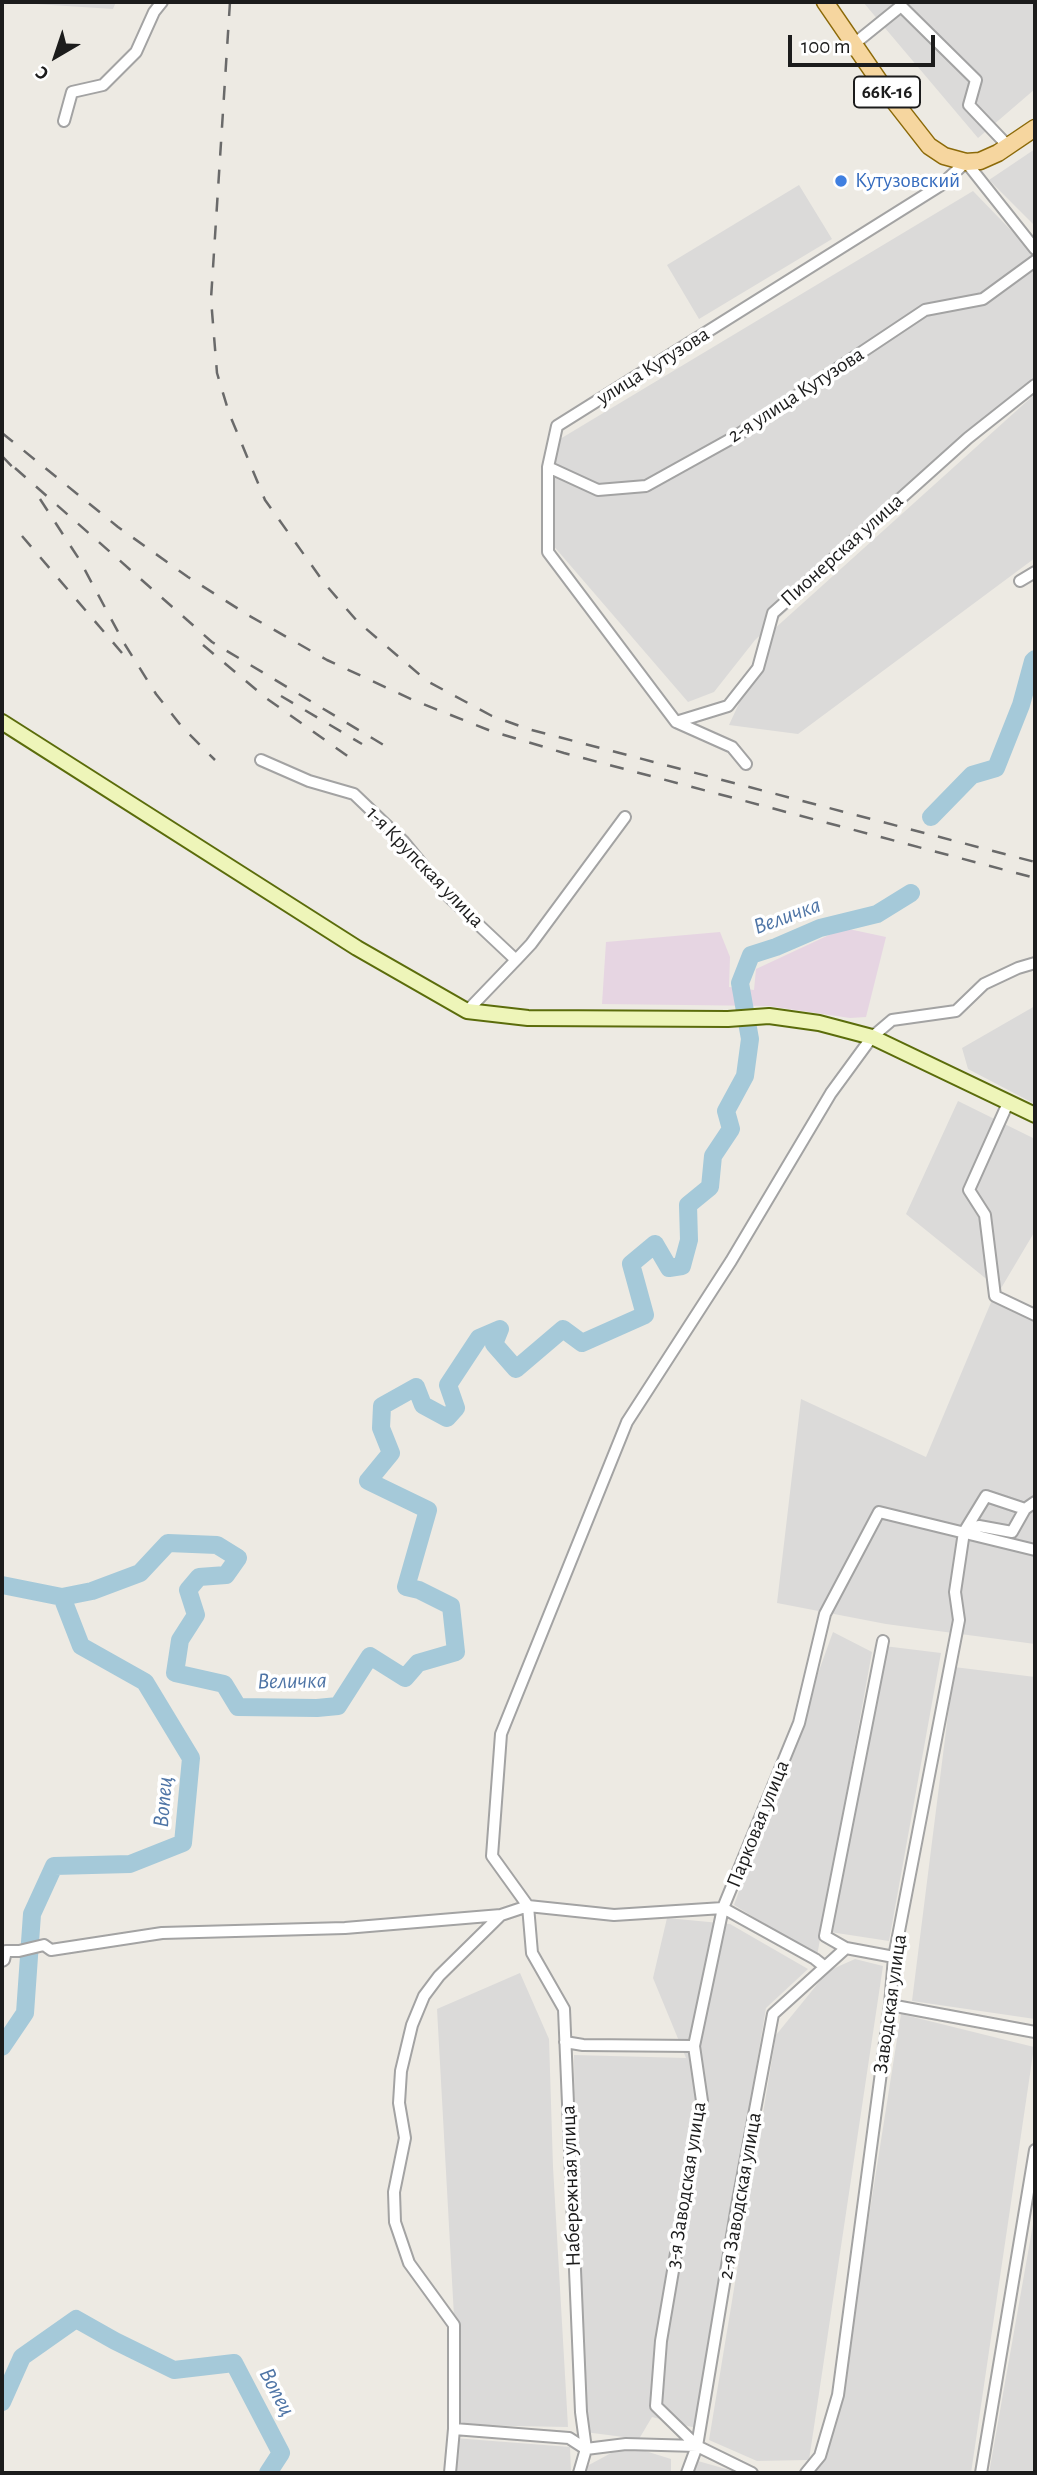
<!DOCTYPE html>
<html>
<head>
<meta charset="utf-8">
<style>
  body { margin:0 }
  #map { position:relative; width:1037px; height:2475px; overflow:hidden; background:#edeae3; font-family:"Alegreya Sans",sans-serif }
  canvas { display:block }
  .frame { position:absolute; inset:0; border:4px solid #1c1c1c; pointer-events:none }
  .north { position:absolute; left:21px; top:21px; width:70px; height:70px; -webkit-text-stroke:5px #fff; paint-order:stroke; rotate:219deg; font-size:19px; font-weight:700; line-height:28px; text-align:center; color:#1c1c1c }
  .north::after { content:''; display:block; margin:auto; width:24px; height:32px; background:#1c1c1c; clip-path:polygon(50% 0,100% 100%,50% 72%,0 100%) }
  .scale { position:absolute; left:788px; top:35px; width:147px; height:32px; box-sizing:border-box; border:4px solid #1c1c1c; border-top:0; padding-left:9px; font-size:21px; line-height:24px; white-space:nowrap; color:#1c1c1c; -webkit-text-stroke:5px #fff; paint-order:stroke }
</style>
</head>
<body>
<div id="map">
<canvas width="1037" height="2475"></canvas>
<div class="frame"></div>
<div class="north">С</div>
<div class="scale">100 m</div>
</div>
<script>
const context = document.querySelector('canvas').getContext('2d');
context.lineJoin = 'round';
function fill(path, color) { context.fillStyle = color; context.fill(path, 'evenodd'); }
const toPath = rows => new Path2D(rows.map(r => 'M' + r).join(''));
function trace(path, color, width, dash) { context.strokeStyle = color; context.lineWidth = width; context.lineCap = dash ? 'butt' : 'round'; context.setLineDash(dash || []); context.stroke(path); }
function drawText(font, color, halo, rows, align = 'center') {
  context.font = font + ' "Alegreya Sans",sans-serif'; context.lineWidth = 7; context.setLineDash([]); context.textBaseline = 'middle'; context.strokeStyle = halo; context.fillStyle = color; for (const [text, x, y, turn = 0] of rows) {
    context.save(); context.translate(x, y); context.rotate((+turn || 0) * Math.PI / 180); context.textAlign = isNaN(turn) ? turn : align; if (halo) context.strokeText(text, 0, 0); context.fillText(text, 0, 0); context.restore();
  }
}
fill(toPath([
  [5,2,116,2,113,9],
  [863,2,1035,2,1035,89,978,138],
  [1035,149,1035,226,989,180],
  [799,185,832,239,699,319,667,265],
  [973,191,1035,255,1035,383,755,640,714,692,688,702,551,543,555,442],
  [1035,394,1035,558,798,734,729,725,773,630],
  [1035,1006,1035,1104,968,1069,962,1048],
  [958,1101,1035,1139,1035,1231,1000,1290,906,1214],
  [992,1300,1035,1322,1035,1644,886,1624,777,1603,801,1399,926,1457],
  [833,1632,872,1652,817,1956,734,1905],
  [884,1646,941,1653,889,1941,830,1932],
  [954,1667,1035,1677,1035,2019,912,2001],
  [667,1918,730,1924,808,1969,766,2008,696,2428,652,2417,639,2439,577,2431,574,2055,686,2058,653,1978],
  [855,1959,883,1966,809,2460,757,2461,709,2440,776,2035,828,1971],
  [520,1973,549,2039,553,2167,568,2427,460,2425,437,2009],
  [901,2014,1034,2047,971,2473,815,2473,820,2465,851,2330],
  [1035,2213,1035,2473,989,2473],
  [454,2438,570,2447,571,2473,457,2473],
  [626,2445,671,2459,671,2473,587,2473,587,2466],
  [691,2459,740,2473,691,2473]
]), '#dbdad9');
fill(toPath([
  [844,928,886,937,866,1017,850,1018,769,1006,602,1004,606,942,720,932,730,957,729,987,754,990,756,969]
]), '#e6d5e2');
trace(toPath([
  [931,817,972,775,996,768,1021,705,1033,661,1035,659],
  [2,1585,62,1597,81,1646,145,1682,191,1758,183,1843,130,1864,54,1866,32,1914,25,2013,2,2047],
  [62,1597,92,1591,140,1573,168,1543,217,1545,238,1558,226,1575,199,1577,188,1590,196,1615,180,1640,175,1673,224,1684,238,1707,317,1708,338,1706,370,1656,405,1678,418,1663,456,1652,451,1606,419,1590,406,1587,428,1510,368,1481,391,1453,381,1428,382,1406,416,1387,423,1405,447,1418,456,1408,448,1385,479,1338,500,1329,494,1344,516,1369,563,1329,582,1343,645,1315,631,1264,655,1244,669,1268,682,1266,689,1240,688,1205,710,1187,713,1156,731,1129,726,1111,745,1076,750,1039,740,983,751,955,776,947,820,928,877,914,911,893],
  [2,2402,22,2357,76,2319,115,2341,174,2370,234,2363,281,2453,268,2473]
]), '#a5c9d9', 18);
const street = toPath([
  [854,44,901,6,976,80,969,105,1008,146],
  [64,121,72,92,103,85,136,52,154,12,162,2],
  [548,467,598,490,646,486,736,436,925,310,983,299,1035,261],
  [1020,581,1035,572],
  [676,722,728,706,758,668,773,613,968,438,1035,385],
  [261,760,309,781,354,794,403,841,448,896,516,960,467,1011],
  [746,764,732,747,676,722,548,552,548,467,557,426,941,185,966,162,1035,249],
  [516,960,531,944,625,817],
  [1008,1103,969,1190,985,1215,995,1296,1035,1315],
  [1025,1509,986,1496,964,1532,979,1526,1012,1532,1025,1509,1035,1502],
  [846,1948,825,1936,883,1641],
  [2,1961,4,1960,6,1951,19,1951,44,1945,51,1950,162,1933,345,1928,501,1915],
  [890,2005,1035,2032],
  [565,2042,583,2045,694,2046],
  [697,2446,656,2406,661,2341,702,2101,694,2046,723,1908,815,1959,825,1967],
  [450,2473,454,2429],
  [579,2473,586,2449,581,2412,564,2009,532,1953,528,1906,492,1856,501,1734,627,1422,731,1261,831,1093,872,1037,892,1020,956,1011,984,984,1018,968,1035,963],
  [687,2473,697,2446,737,2206,773,2014,846,1948,894,1957],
  [752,2473,697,2446,626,2444,586,2449,569,2438,454,2429,454,2325,409,2263,395,2222,394,2192,405,2138,399,2103,401,2071,412,2025,424,1996,439,1976,501,1915,528,1906,614,1915,723,1908,799,1723,825,1614,879,1512,1035,1550],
  [806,2473,820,2456,838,2395,890,2005,894,1957,959,1620,955,1592,964,1532],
  [981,2473,1035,2150]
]);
const secondary = toPath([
  [2,722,357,948,467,1011,528,1018,728,1019,769,1016,819,1023,872,1037,1035,1115]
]);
const primary = toPath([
  [825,2,886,91,929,146,944,156,966,162,980,161,998,153,1035,128]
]);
trace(street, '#a3a3a3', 14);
trace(secondary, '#5b6c0b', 18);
trace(primary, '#8c6a09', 19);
trace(street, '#fff', 10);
trace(secondary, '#eef5b9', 14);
trace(primary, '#f6d69f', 16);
trace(toPath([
  [230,2,211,299,217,373,229,413,265,500,325,584,357,621,427,681,492,716,528,729,1035,862],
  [2,433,118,527,188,577,248,615,327,660,413,700,491,731,564,753,1035,878],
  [2,456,20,475],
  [15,468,212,642,387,747],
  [40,499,79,559,124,643,156,694,182,727,215,760],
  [22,536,122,653],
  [203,645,266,698,353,760],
  [281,696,362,744]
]), '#6a6a6a', 2.5, [14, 14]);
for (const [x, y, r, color] of [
  [841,181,7,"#3f7fe0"]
]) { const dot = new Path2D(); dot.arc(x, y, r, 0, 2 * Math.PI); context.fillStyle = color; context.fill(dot); trace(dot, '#fff', 2.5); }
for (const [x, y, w] of [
  [887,92,66]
]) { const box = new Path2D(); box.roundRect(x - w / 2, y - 15.5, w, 31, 5); context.fillStyle = '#fff'; context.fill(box); trace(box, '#1c1c1c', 2); }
drawText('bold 19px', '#1c1c1c', null, [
  ["66К-16",887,92]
]);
drawText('21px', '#366cbe', '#fff', [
  ["Кутузовский",855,181]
], 'left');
drawText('21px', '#1c1c1c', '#fff', [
  ["улица Кутузова",653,366,-32],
  ["2-я улица Кутузова",796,395,-33],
  ["Пионерская улица",842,550,-42],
  ["1-я Крупская улица",425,867,46],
  ["Парковая улица",758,1824,-68],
  ["Заводская улица",890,2004,-82],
  ["3-я Заводская улица",686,2185,-81],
  ["Набережная улица",571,2186,-92],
  ["2-я Заводская улица",740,2196,-80]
]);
drawText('italic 23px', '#4f75a6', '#fff', [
  ["Величка",787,916,-20],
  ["Величка",292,1681,-1],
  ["Вопец",163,1802,-85],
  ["Вопец",277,2392,62]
]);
</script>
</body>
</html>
